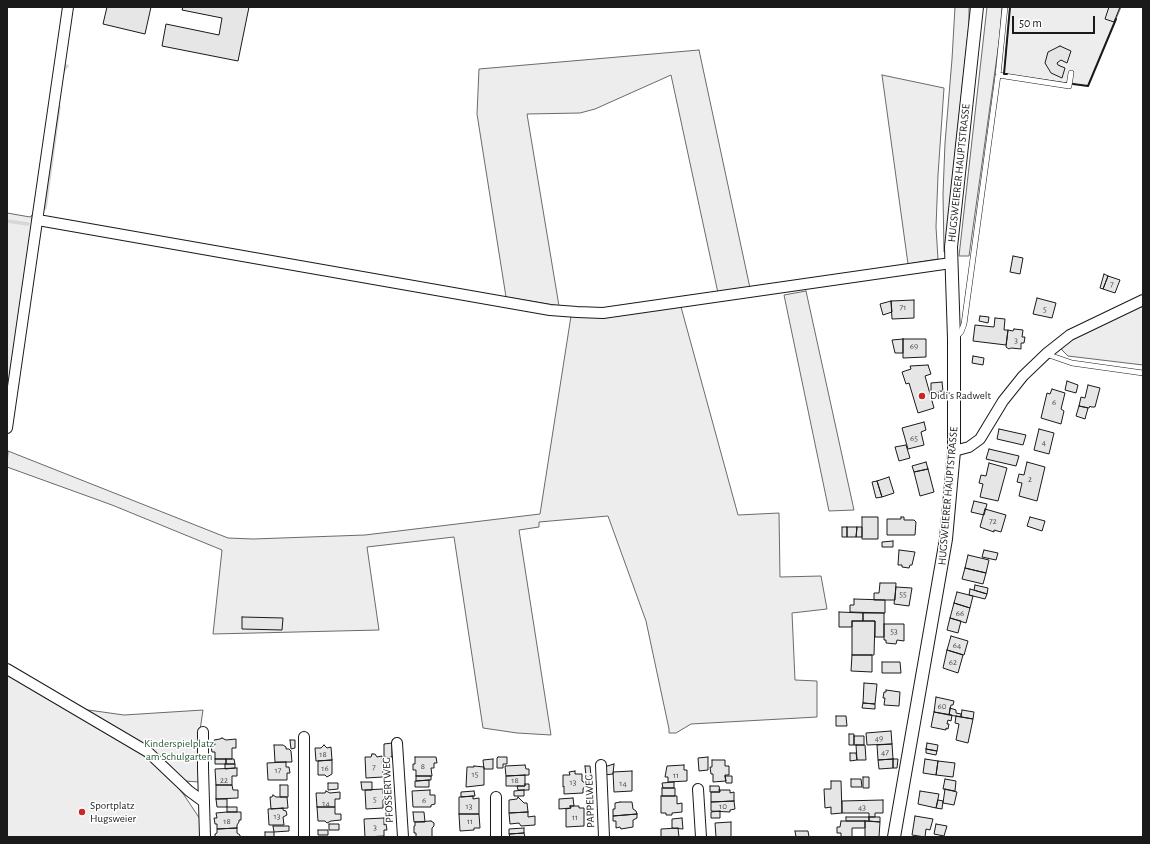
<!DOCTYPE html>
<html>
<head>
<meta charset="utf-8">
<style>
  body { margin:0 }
  #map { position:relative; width:1150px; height:844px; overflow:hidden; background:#fff; font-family:"Alegreya Sans",sans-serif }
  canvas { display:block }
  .frame { position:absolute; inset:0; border:8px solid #1a1a1a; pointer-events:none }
  .scale { position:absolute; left:1012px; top:16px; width:83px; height:18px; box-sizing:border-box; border:2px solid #1a1a1a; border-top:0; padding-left:5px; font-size:12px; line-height:14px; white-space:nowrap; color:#1a1a1a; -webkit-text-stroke:3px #fff; paint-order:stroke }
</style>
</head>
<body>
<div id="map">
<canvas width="1150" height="844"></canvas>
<div class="frame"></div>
<div class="scale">50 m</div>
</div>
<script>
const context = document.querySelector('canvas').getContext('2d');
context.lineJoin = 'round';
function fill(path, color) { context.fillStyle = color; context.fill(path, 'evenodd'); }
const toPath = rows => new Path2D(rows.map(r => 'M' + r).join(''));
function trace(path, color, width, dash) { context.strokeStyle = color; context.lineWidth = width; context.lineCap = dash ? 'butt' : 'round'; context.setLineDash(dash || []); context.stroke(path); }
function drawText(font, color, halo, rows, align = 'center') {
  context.font = font + ' "Alegreya Sans",sans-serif'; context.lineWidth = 3; context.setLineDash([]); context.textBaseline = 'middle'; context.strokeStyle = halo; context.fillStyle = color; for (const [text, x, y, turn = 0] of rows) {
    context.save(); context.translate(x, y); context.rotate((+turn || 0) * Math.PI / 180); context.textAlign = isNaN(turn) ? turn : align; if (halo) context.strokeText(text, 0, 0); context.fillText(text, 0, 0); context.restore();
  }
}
const green = toPath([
  [955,7,969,7,969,24,950,201,947,252,944,252,943,194,945,143,952,59,955,7],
  [987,7,1002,7,1000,35,969,256,959,256,987,7],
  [1010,7,1121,7,1088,86,1004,74,1010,7],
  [699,50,750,288,718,293,671,75,595,109,580,113,527,114,559,306,506,297,477,114,479,69,699,50],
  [882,75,944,88,938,175,936,227,938,259,908,264,882,75],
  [7,213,30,217,32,215,32,230,7,394,7,213],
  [806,291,854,510,829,511,784,295,806,291],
  [1143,304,1143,365,1068,356,1062,350,1061,347,1082,332,1143,304],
  [681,307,738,515,779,513,780,577,821,576,827,609,792,613,795,680,817,681,817,717,691,724,676,733,669,733,669,729,646,621,608,516,539,522,539,527,519,530,551,735,517,733,483,728,454,537,367,547,379,630,213,634,222,550,112,505,7,467,8,451,228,538,253,539,365,535,540,514,571,316,603,317,681,307],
  [7,671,148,755,168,775,184,795,200,819,200,837,7,837,7,671],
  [81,709,124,715,203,710,200,730,199,782,185,781,81,709]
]);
fill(green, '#ededed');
trace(green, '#6a6a6a', 1);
trace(toPath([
  [63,73,64,69,67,66],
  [45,208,59,107],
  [7,221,28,224]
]), '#d7d7d7', 3.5);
const building = toPath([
  [107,7,151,7,145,34,103,24,107,7],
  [183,7,249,7,238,61,162,46,166,24,219,35,222,18,182,10,183,7],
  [1109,7,1120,7,1114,22,1105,19,1109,7],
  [1060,46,1071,51,1067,63,1061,60,1057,63,1058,65,1065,68,1062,78,1051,73,1045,63,1048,52,1060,46],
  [1013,256,1023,258,1020,274,1010,272,1013,256],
  [1104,274,1108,276,1103,289,1100,288,1104,274],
  [1108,276,1120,280,1115,293,1103,289,1108,276],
  [1037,298,1056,303,1052,318,1033,314,1037,298],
  [914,300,914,318,892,319,891,301,914,300],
  [891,301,892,312,883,315,880,304,891,301],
  [980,316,989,317,988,323,979,321,980,316],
  [995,318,1005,319,1004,330,1008,330,1006,345,973,341,975,325,994,327,995,318],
  [1014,329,1023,330,1022,337,1025,337,1024,343,1021,343,1021,349,1011,348,1009,349,1006,347,1008,330,1013,331,1014,329],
  [903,339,926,339,926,357,903,358,903,339],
  [903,339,903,353,895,353,892,340,903,339],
  [973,356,984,358,983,365,972,363,973,356],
  [928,365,931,374,925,376,934,408,918,413,909,383,906,384,902,372,911,369,910,366,928,365],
  [1067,381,1078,385,1076,393,1065,390,1067,381],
  [942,382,943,391,931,392,931,383,942,382],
  [1088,385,1100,388,1095,407,1091,407,1090,406,1089,408,1079,406,1081,397,1085,398,1088,385],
  [1052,389,1065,393,1061,409,1064,411,1061,424,1041,418,1047,393,1050,394,1052,389],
  [1079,406,1088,408,1085,419,1076,416,1079,406],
  [924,422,926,430,921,432,924,445,908,449,902,428,924,422],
  [999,429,1026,435,1023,445,997,439,999,429],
  [1039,429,1054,433,1049,454,1034,450,1039,429],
  [906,445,910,458,899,461,895,447,906,445],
  [989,449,1019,456,1016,466,986,459,989,449],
  [926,462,928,469,914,472,912,466,926,462],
  [1027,462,1045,467,1037,501,1019,496,1022,483,1017,482,1019,474,1024,475,1027,462],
  [989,463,1007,468,998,501,980,497,983,484,979,483,981,475,986,476,989,463],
  [928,469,934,492,920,496,914,472,928,469],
  [889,477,894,493,882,497,877,481,889,477],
  [877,481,882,497,876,498,872,482,877,481],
  [974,501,987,504,984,515,971,512,974,501],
  [985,509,1006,515,1001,532,994,530,994,532,980,527,985,509],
  [862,517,878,517,878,539,862,539,862,517],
  [901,517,904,517,904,520,914,520,916,522,915,535,887,535,887,519,901,519,901,517],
  [1030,517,1045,521,1042,531,1027,526,1030,517],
  [842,527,847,527,847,537,842,537,842,527],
  [847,527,857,527,856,537,847,537,847,527],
  [857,527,862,527,862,537,856,537,857,527],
  [893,541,893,547,882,547,882,542,893,541],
  [899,550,915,552,912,565,910,565,909,568,902,567,902,565,898,565,899,550],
  [984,550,998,553,996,560,982,557,984,550],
  [968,555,989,560,986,573,965,568,968,555],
  [965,568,986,573,983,584,962,579,965,568],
  [880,583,896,583,895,600,874,600,874,593,879,593,880,583],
  [975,585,988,588,987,594,974,590,975,585],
  [896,587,912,588,909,606,894,604,896,587],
  [970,589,987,594,985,599,969,595,970,589],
  [957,592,973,596,970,608,954,603,957,592],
  [854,599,885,600,885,613,850,612,850,605,854,605,854,599],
  [954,603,970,608,966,623,950,618,954,603],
  [839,612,863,613,863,621,852,621,852,627,839,627,839,612],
  [863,613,884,613,884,637,875,637,875,621,863,621,863,613],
  [242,617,283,618,282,630,242,629,242,617],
  [950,618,961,621,958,633,947,630,950,618],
  [852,621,875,621,874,655,852,655,852,621],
  [884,624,904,624,904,641,897,640,896,644,886,643,886,640,884,640,884,624],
  [951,636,968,641,964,655,947,650,951,636],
  [947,650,963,655,958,673,943,668,947,650],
  [852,655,872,655,872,672,851,671,852,655],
  [882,662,900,662,901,673,882,673,882,662],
  [864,683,877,684,875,704,863,703,864,683],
  [886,690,900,692,899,706,884,705,885,698,883,698,884,692,886,692,886,690],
  [936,697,954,701,953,705,951,705,949,715,934,712,936,697],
  [863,703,875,704,875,709,862,708,863,703],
  [950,708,956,710,956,713,961,714,961,717,949,715,950,708],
  [962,710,974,712,973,719,961,717,962,710],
  [934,712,952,715,951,721,948,720,947,724,949,724,948,729,946,728,946,730,931,727,934,712],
  [836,716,846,716,847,726,836,726,836,716],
  [956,716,973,719,968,743,956,740,959,724,955,723,956,716],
  [891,731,892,744,867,745,866,733,891,731],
  [849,734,854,734,854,745,849,745,849,734],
  [854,736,864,736,864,745,854,745,854,736],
  [222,738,226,740,236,739,236,748,232,748,232,759,215,759,215,752,212,752,211,746,215,745,214,740,220,739,222,738],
  [290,740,295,740,295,748,291,749,290,740],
  [392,743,392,757,384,757,384,744,392,743],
  [927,743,938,745,937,751,926,749,927,743],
  [892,744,893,759,878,760,877,745,892,744],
  [274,745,283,745,286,747,286,749,289,749,291,751,292,762,275,762,274,745],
  [324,745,327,748,331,747,332,760,316,761,315,748,321,748,324,745],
  [856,745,865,745,866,760,857,760,856,745],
  [926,749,937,751,936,755,926,753,926,749],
  [850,753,856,753,857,760,850,761,850,753],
  [372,754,375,754,377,757,382,756,383,777,366,778,365,757,371,757,372,754],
  [415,757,436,757,437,763,434,763,434,768,431,768,432,776,416,776,416,770,413,770,413,764,415,764,415,757],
  [498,757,507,757,507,764,503,764,503,768,497,768,497,758,498,757],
  [708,757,708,770,699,771,698,758,708,757],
  [215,759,226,759,226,764,215,764,215,759],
  [226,759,234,759,235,764,226,764,226,759],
  [493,759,493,769,484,769,483,760,493,759],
  [893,759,898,759,897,768,893,768,893,759],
  [893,759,893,768,879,769,878,760,893,759],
  [925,759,938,761,936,775,923,773,925,759],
  [332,760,332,774,327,777,325,775,318,775,318,761,332,760],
  [712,760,725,760,725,766,729,766,729,775,725,775,726,781,713,782,713,774,711,774,710,767,712,767,712,760],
  [938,761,955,763,953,777,936,775,938,761],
  [286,762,286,767,289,767,290,773,287,773,287,780,268,780,267,763,286,762],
  [225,764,235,764,235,768,225,769,225,764],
  [614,764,613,774,604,775,604,767,614,764],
  [525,765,526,769,529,769,529,775,506,776,505,766,525,765],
  [684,765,684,770,687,770,687,781,668,782,668,777,665,777,667,766,684,765],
  [474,766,484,767,484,785,466,787,467,767,474,767,474,766],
  [585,766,590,766,591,776,586,776,585,766],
  [237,768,237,776,232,776,232,785,216,785,215,769,237,768],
  [575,771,575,774,582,774,582,781,585,783,585,786,583,789,583,793,564,794,564,786,563,787,563,775,570,775,569,772,575,771],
  [632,771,632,791,614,792,613,772,632,771],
  [525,775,525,786,506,786,506,776,525,775],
  [416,776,431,776,431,780,416,781,416,776],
  [725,776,732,776,732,783,726,783,725,776],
  [863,777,869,777,869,788,863,788,863,777],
  [851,779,861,779,862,787,851,787,851,779],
  [945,779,956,781,955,791,943,789,945,779],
  [429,780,429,787,415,787,415,781,429,780],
  [831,781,841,781,842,813,831,814,831,807,825,808,824,789,831,789,831,781],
  [361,782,372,782,372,790,362,790,361,782],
  [674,782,674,788,663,788,662,783,674,782],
  [328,783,338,783,338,789,328,790,328,783],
  [525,784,529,784,529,790,518,790,517,786,525,786,525,784],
  [216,785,232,785,233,790,238,790,238,798,216,799,216,785],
  [280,785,288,785,288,797,280,797,280,785],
  [710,786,719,786,720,792,710,792,710,786],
  [662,788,675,788,675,796,662,796,662,788],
  [383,789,383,794,385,795,385,798,383,800,383,808,366,809,365,790,383,789],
  [945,789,957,792,954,805,943,803,945,789],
  [430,790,430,795,435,795,435,804,431,805,431,807,413,807,412,791,430,790],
  [524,790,524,796,514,796,514,791,524,790],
  [719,790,730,790,730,793,734,792,734,801,711,802,711,792,720,792,719,790],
  [326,791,330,793,340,792,340,799,335,799,335,807,317,807,316,793,325,793,326,791],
  [474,791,475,796,461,797,461,792,474,791],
  [920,791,939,794,936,808,918,804,920,791],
  [273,795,276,797,287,797,288,808,271,809,270,797,272,797,273,795],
  [473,796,473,799,479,798,479,814,459,814,459,797,473,796],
  [661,796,677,796,677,804,682,803,682,812,672,813,672,815,666,815,666,813,661,813,661,796],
  [518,797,524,803,527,803,528,812,509,813,509,800,517,799,518,797],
  [573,798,574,806,570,806,571,808,559,809,559,799,573,798],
  [216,799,227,799,227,807,217,807,216,799],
  [883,800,883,813,875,813,875,817,869,817,869,813,842,813,842,801,883,800],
  [938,800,943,801,942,809,936,808,938,800],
  [734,801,735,809,730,810,730,812,711,811,711,802,734,801],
  [620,802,632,802,633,809,636,811,637,814,613,816,613,809,615,809,615,803,620,802],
  [570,806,579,806,579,808,584,808,584,826,566,827,566,809,571,808,570,806],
  [227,807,237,807,237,812,227,812,227,807],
  [317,807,335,807,335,814,341,814,341,820,331,821,327,823,325,821,318,821,317,807],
  [283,808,283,810,286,811,287,815,283,817,284,825,269,825,268,809,283,808],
  [720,811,720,818,711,818,711,812,720,811],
  [227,812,241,812,241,820,239,820,239,822,237,825,237,828,217,829,217,824,215,824,214,818,217,818,216,813,227,812],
  [413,812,424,812,425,822,414,822,413,812],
  [528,812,528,817,535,816,535,825,521,826,519,823,510,824,509,813,528,812],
  [459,814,479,814,480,828,474,828,474,830,460,831,459,814],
  [637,814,637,818,633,820,633,827,621,829,620,827,616,828,616,821,613,821,613,816,637,814],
  [915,816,933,819,930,830,926,829,925,837,912,835,915,816],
  [846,817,869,817,869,821,846,821,846,817],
  [869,817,880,817,880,822,869,821,869,817],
  [384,818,384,825,386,824,387,830,384,830,384,836,365,837,364,819,384,818],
  [682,818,683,829,672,828,672,819,682,818],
  [431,821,434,823,434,826,432,828,432,837,416,837,416,833,414,833,414,826,415,826,415,822,431,821],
  [841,821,865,821,865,828,852,828,852,837,841,837,841,833,837,833,837,827,840,827,841,821],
  [865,821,880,822,879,837,865,837,865,821],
  [731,822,731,837,716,837,715,823,731,822],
  [329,824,339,824,339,830,329,830,329,824],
  [936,824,947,826,944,836,934,834,936,824],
  [273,826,289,826,289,831,274,832,273,826],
  [237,828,237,833,240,835,240,837,241,837,215,837,215,834,217,833,217,829,237,828],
  [524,828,524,833,509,834,509,829,524,828],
  [678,828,679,837,661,837,661,829,678,828],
  [318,830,328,830,328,835,318,835,318,830],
  [795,831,808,831,809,837,796,837,795,831],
  [265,832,274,832,274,837,265,837,265,832],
  [524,833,525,837,510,837,509,834,524,833]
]);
fill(building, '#e6e6e6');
trace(building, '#1a1a1a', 1);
const service = toPath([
  [998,75,1069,86,1071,73],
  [955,338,961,332,964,324,998,75,1005,7],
  [1046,354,1072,363,1143,373]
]);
const minor = toPath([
  [38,220,550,310,577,312,603,313,951,263],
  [7,428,68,7],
  [954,451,969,447,980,439,1003,401,1023,376,1046,354,1070,335,1143,300],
  [7,669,148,752,189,791,204,802],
  [203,732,203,768,205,837],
  [397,743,403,837],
  [601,765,604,837],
  [698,789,701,837],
  [304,837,304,737],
  [496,837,496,797]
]);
const tertiary = toPath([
  [894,837,946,539,954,451,954,339,951,247,977,7]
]);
trace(service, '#1a1a1a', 6);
trace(minor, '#1a1a1a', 12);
trace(tertiary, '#1a1a1a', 14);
trace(service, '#fff', 5);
trace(minor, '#fff', 10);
trace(tertiary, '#fff', 12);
trace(toPath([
  [1007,74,1004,74,1010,7],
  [1073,84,1088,86,1116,19]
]), '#1a1a1a', 2);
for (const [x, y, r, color] of [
  [922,396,4,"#c62828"],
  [82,812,4,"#c62828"]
]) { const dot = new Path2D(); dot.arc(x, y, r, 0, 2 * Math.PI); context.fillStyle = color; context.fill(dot); trace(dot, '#fff', 1.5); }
drawText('9px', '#4d4d4d', null, [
  ["7",1112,284],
  ["71",903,307],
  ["5",1045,309],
  ["3",1016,340],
  ["69",914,346],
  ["6",1054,402],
  ["65",914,438],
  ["4",1044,442],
  ["2",1030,479],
  ["72",993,521],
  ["55",903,594],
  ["66",960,613],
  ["53",894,631],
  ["64",957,645],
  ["62",953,662],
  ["60",942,706],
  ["49",879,738],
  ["47",885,752],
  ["18",323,754],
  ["8",423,766],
  ["7",374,767],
  ["16",325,768],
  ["17",278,770],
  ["15",475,774],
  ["11",676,775],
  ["22",224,780],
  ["18",515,780],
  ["13",573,782],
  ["14",623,783],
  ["5",375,799],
  ["6",424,800],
  ["14",326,803],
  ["13",469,806],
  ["10",723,806],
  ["43",862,807],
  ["13",277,816],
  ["11",575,817],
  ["18",227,821],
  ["11",470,821],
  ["3",375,827]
]);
drawText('11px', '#1a1a1a', '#fff', [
  ["HUGSWEIERER HAUPTSTRASSE",959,173,-84],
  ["HUGSWEIERER HAUPTSTRASSE",948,496,-85],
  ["PFOSSERTWEG",388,790,-93],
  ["PAPPELWEG",590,801,-92]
]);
drawText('11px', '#1a1a1a', '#fff', [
  ["Didi's Radwelt",930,396],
  ["Sportplatz",90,806],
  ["Hugsweier",90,819]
], 'left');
drawText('11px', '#2b5a34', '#fff', [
  ["Kinderspielplatz",179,744],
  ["am Schulgarten",179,757]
]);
</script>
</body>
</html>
